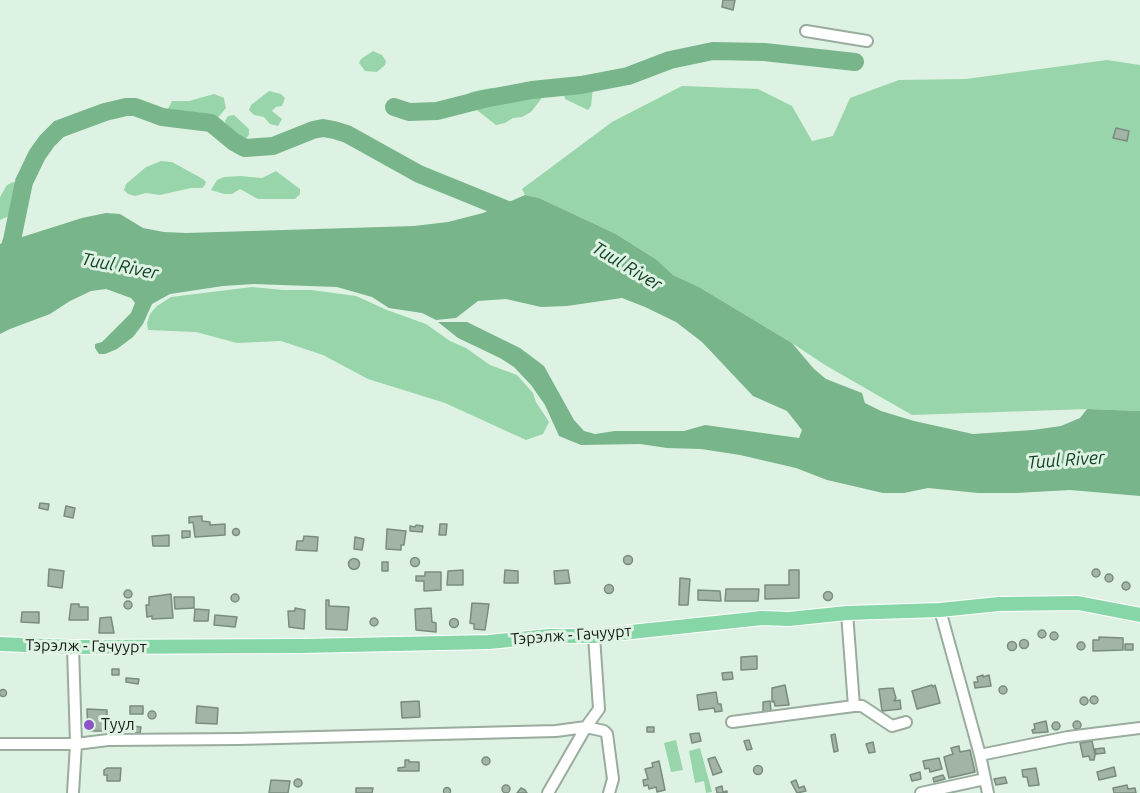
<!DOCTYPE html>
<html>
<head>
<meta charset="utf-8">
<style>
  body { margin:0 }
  canvas { display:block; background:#ddf2e2 }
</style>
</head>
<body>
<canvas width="1140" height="793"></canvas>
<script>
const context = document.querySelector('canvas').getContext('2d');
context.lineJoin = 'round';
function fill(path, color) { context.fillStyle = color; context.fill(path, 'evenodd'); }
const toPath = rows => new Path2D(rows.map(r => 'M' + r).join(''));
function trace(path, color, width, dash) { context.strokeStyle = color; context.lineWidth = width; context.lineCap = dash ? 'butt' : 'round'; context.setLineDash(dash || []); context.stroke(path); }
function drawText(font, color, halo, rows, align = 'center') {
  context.font = font + ' Ubuntu,sans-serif'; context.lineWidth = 6; context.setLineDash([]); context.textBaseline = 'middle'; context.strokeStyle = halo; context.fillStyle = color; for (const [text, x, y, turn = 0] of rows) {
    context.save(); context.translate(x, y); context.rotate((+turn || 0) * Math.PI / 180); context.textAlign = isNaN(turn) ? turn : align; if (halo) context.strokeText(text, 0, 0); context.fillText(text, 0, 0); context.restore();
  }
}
fill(toPath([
  [373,51,382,55,386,61,385,65,377,72,365,71,359,63,361,59],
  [1107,60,1140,65,1140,411,1087,409,912,415,825,365,792,343,699,287,673,275,657,260,616,234,539,198,525,195,522,189,612,122,682,86,758,89,792,106,812,141,833,136,850,98,899,80,966,79],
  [535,81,544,88,545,94,531,112,522,117,513,118,505,123,496,125,464,100,467,95,471,92,491,88,508,90,526,82],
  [585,87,593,88,591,106,588,110,565,99,564,94,569,90],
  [269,91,281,94,285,98,282,106,276,107,272,111,282,119,278,126,270,124,264,117,254,115,249,110,251,105],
  [214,94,224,98,225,104,226,108,216,120,166,113,172,101,189,101],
  [234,115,249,129,249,135,246,138,243,139,227,128,225,121,228,116],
  [161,161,172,162,203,179,206,182,205,185,202,188,191,188,160,195,146,193,135,196,128,194,124,190,126,184,146,167],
  [276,171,300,189,300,194,295,199,258,199,240,189,232,194,224,194,211,190,217,180,224,177,240,176,262,178],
  [13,182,18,184,20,190,16,200,9,216,0,220,0,197,7,185],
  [252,287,283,290,311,290,356,296,387,310,426,324,450,341,466,348,490,365,517,375,533,393,536,402,549,422,543,434,526,440,445,403,368,379,323,355,281,341,237,343,196,332,148,330,147,323,150,314,157,306,171,297],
  [676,740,683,770,671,772,664,743],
  [700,748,712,792,706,793,704,781,695,783,689,751]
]), '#99d5aa');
fill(toPath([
  [525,195,539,198,616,234,657,260,673,275,699,287,792,343,814,369,826,379,862,393,865,403,881,411,914,421,973,434,1033,430,1061,426,1080,418,1087,409,1140,411,1140,496,1070,490,1017,493,978,493,928,488,904,493,883,493,827,480,796,468,740,455,701,449,667,448,640,444,581,445,559,436,545,405,531,385,514,367,500,358,458,338,438,322,467,322,520,348,544,366,574,420,584,431,595,434,615,431,684,431,705,425,799,438,802,430,787,411,753,396,702,342,676,322,645,307,622,298,567,306,541,307,506,299,478,301,456,318,436,320,422,313,389,308,372,297,337,287,254,284,223,286,170,294,152,304,143,324,133,337,117,349,105,354,99,354,95,348,95,344,102,342,131,313,135,303,131,298,106,289,91,291,70,301,50,314,10,329,0,334,0,244,82,218,106,213,120,214,143,228,164,232,186,233,414,226,448,222,483,213]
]), '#78b58a');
trace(toPath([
  [394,107,409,112,437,111,484,99,532,90,581,85,628,76,670,60,713,51,764,52,855,62],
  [0,278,12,240,24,182,37,155,47,141,59,129,105,112,126,107,135,107,162,117,211,123,234,142,245,148,273,146,313,130,323,128,334,130,347,134,419,174,520,215]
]), '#78b58a', 18);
const building = toPath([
  [723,0,735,0,733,10,722,7,723,0],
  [1116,128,1129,131,1127,141,1113,138,1116,128],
  [40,503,49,504,48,510,39,508,40,503],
  [66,506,75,508,73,518,64,516,66,506],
  [202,516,202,521,210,522,210,525,225,524,225,535,195,537,193,522,189,523,189,517,202,516],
  [440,524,447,524,446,535,439,535,440,524],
  [416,525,423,526,422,532,410,531,410,526,415,527,416,525],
  '232.5 532a3.5 3.5 0 1 1 7 0a3.5 3.5 0 1 1-7 0Z',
  [387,529,406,531,404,545,401,545,401,550,386,549,387,529],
  [182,531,190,531,190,537,182,538,182,531],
  [169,535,169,546,153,546,152,536,169,535],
  [304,536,318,537,317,551,296,550,297,541,303,541,304,536],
  [355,537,364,539,362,550,354,549,355,537],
  '623.5 560a4.5 4.5 0 1 1 9 0a4.5 4.5 0 1 1-9 0Z',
  '410.5 562a4.5 4.5 0 1 1 9 0a4.5 4.5 0 1 1-9 0Z',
  '348.5 564a5.5 5.5 0 1 1 11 0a5.5 5.5 0 1 1-11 0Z',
  [382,562,388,562,388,571,382,571,382,562],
  [49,569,64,571,62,588,48,586,49,569],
  '1092 573a4 4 0 1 1 8 0a4 4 0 1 1-8 0Z',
  [463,570,463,585,447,585,448,571,463,570],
  [505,570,518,571,518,583,504,583,505,570],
  [568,570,570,583,555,584,554,571,568,570],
  [789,570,799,570,799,598,765,599,765,585,789,585,789,570],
  [425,572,441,572,441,590,424,591,424,581,416,581,416,576,425,576,425,572],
  '1105 578a4 4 0 1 1 8 0a4 4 0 1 1-8 0Z',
  [680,578,690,579,688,605,679,605,680,578],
  '1122 586a4 4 0 1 1 8 0a4 4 0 1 1-8 0Z',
  '604.5 589a4.5 4.5 0 1 1 9 0a4.5 4.5 0 1 1-9 0Z',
  [726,589,759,589,758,601,725,601,726,589],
  '124 594a4 4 0 1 1 8 0a4 4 0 1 1-8 0Z',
  [698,590,720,591,721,601,698,600,698,590],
  '823.5 596a4.5 4.5 0 1 1 9 0a4.5 4.5 0 1 1-9 0Z',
  '231 598a4 4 0 1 1 8 0a4 4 0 1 1-8 0Z',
  [171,594,173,618,152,619,152,616,147,617,146,605,149,605,149,597,171,594],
  [174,597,194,597,194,608,175,609,174,597],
  [326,600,329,600,329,606,349,607,347,630,326,629,326,600],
  '124 605a4 4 0 1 1 8 0a4 4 0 1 1-8 0Z',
  [472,603,489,604,485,630,474,629,474,624,470,623,472,603],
  [71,604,79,604,79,607,88,607,88,620,69,620,71,604],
  [295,608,305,610,304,629,289,627,288,611,295,611,295,608],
  [431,608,432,622,436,623,436,632,416,630,415,609,431,608],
  [195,609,209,610,208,621,194,621,195,609],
  [22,612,39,612,39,623,21,622,22,612],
  [215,615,237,617,235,627,214,625,215,615],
  [111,617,114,633,99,633,100,618,111,617],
  '370 622a4 4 0 1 1 8 0a4 4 0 1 1-8 0Z',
  '449.5 623a4.5 4.5 0 1 1 9 0a4.5 4.5 0 1 1-9 0Z',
  '1038 634a4 4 0 1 1 8 0a4 4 0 1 1-8 0Z',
  '1050 636a4 4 0 1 1 8 0a4 4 0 1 1-8 0Z',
  [1099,637,1123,638,1123,650,1093,651,1093,640,1099,640,1099,637],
  '1019.5 644a4.5 4.5 0 1 1 9 0a4.5 4.5 0 1 1-9 0Z',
  '1007.5 646a4.5 4.5 0 1 1 9 0a4.5 4.5 0 1 1-9 0Z',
  '1077 646a4 4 0 1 1 8 0a4 4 0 1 1-8 0Z',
  [1125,644,1133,644,1133,650,1125,650,1125,644],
  [757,656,757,669,741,670,741,657,757,656],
  [112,669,119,669,119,675,112,675,112,669],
  [732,672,733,679,723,680,722,673,732,672],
  [983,675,983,677,989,675,991,686,975,688,974,682,978,682,977,677,983,675],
  [126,678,139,679,138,684,126,682,126,678],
  [785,685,789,705,775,706,774,701,772,702,772,688,785,685],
  [932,685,933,687,935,685,940,703,917,709,912,691,932,685],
  '999 690a4 4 0 1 1 8 0a4 4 0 1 1-8 0Z',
  [893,688,896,698,894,701,900,700,901,709,882,711,879,689,893,688],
  '-0.5 693a3.5 3.5 0 1 1 7 0a3.5 3.5 0 1 1-7 0Z',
  [716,692,718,704,721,704,722,711,715,712,714,708,699,710,697,695,716,692],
  '1090 700a4 4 0 1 1 8 0a4 4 0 1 1-8 0Z',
  '1080 701a4 4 0 1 1 8 0a4 4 0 1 1-8 0Z',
  [419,701,420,717,402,718,401,702,419,701],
  [770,701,771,711,763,712,763,702,770,701],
  [130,706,143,706,143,714,130,714,130,706],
  [197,706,218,708,217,724,196,723,197,706],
  [87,709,107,710,107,720,115,720,115,731,88,731,87,709],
  '148 715a4 4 0 1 1 8 0a4 4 0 1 1-8 0Z',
  '117 724a4 4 0 1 1 8 0a4 4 0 1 1-8 0Z',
  [1046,721,1048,732,1033,733,1032,730,1035,729,1034,724,1046,721],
  '1073 725a4 4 0 1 1 8 0a4 4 0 1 1-8 0Z',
  '1052 726a4 4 0 1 1 8 0a4 4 0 1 1-8 0Z',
  [133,726,141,727,140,733,133,733,133,726],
  [647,727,654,727,654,732,647,732,647,727],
  [699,733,701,741,692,743,690,734,699,733],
  [835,734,838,751,834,752,831,735,835,734],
  [749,740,752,749,747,750,744,741,749,740],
  [1092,741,1095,755,1094,760,1090,760,1089,756,1083,757,1080,743,1092,741],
  [873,742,875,752,869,753,866,744,873,742],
  [959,746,960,752,970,750,975,772,949,778,944,757,953,754,951,748,959,746],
  [1104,748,1105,753,1096,754,1095,749,1104,748],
  '482 761a4 4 0 1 1 8 0a4 4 0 1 1-8 0Z',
  [715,757,722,772,713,775,708,759,715,757],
  [939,758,942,769,930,772,929,768,925,769,923,761,939,758],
  [405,760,409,760,409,762,419,762,419,771,398,771,398,768,405,767,405,760],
  [659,761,665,790,657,792,656,787,649,789,648,785,644,786,643,780,648,779,645,769,653,767,652,763,659,761],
  '753.5 770a4.5 4.5 0 1 1 9 0a4.5 4.5 0 1 1-9 0Z',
  [1114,767,1116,776,1099,780,1097,772,1114,767],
  [107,768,121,768,120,781,107,781,107,775,104,775,104,770,107,768],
  [1036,768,1039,785,1029,786,1027,777,1023,777,1022,770,1036,768],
  [920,772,921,779,912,781,910,775,920,772],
  [943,775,945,779,934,782,933,778,943,775],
  [1005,777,1007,783,996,785,994,779,1005,777],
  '294 783a4 4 0 1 1 8 0a4 4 0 1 1-8 0Z',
  [271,780,290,781,288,793,269,793,271,780],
  [796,780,799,788,804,786,806,791,797,793,791,782,796,780],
  '502 789a4 4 0 1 1 8 0a4 4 0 1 1-8 0Z',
  [1127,785,1128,789,1135,788,1136,793,1114,793,1113,788,1127,785],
  [722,786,723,792,727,791,727,793,717,793,716,788,722,786],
  '443.5 791a3.5 3.5 0 1 1 7 0a3.5 3.5 0 1 1-7 0Z',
  [356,788,373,788,372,793,356,793,356,788],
  [521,788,525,790,527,793,517,793,521,788]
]);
fill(building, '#a1b4a6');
trace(building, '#7a8c7f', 1.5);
const minor = toPath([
  [806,31,867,41],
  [940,610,980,755,988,793],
  [73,647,76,744,73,793],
  [854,706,862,706,892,726,906,722],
  [732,722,854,706,847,613],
  [0,744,76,744,108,740,239,739,556,731,586,727,599,709,594,636],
  [980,755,1068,737,1140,728],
  [548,793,586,727,604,731,607,734,613,779,609,793],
  [921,793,985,779]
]);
const major = toPath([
  [0,644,73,647,303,646,489,642,549,636,594,636,762,618,789,619,847,613,940,610,999,604,1078,603,1140,615]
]);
trace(minor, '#99ac9d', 14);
trace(major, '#fff', 16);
trace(minor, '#fff', 10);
trace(major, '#86d6a7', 14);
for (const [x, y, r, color] of [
  [89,725,6,"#8c53ca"]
]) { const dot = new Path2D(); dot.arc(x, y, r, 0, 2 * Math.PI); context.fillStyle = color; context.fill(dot); trace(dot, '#ddf2e2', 2); }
drawText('16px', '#151c17', '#ddf2e2', [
  ["Тэрэлж - Гачуурт",571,635,-4],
  ["Тэрэлж - Гачуурт",86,646,1]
]);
drawText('16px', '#151c17', '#ddf2e2', [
  ["Туул",101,725]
], 'left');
drawText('italic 18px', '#114124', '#ddf2e2', [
  ["Tuul River",120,266,11],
  ["Tuul River",627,266,31],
  ["Tuul River",1066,460,-4]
]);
</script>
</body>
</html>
